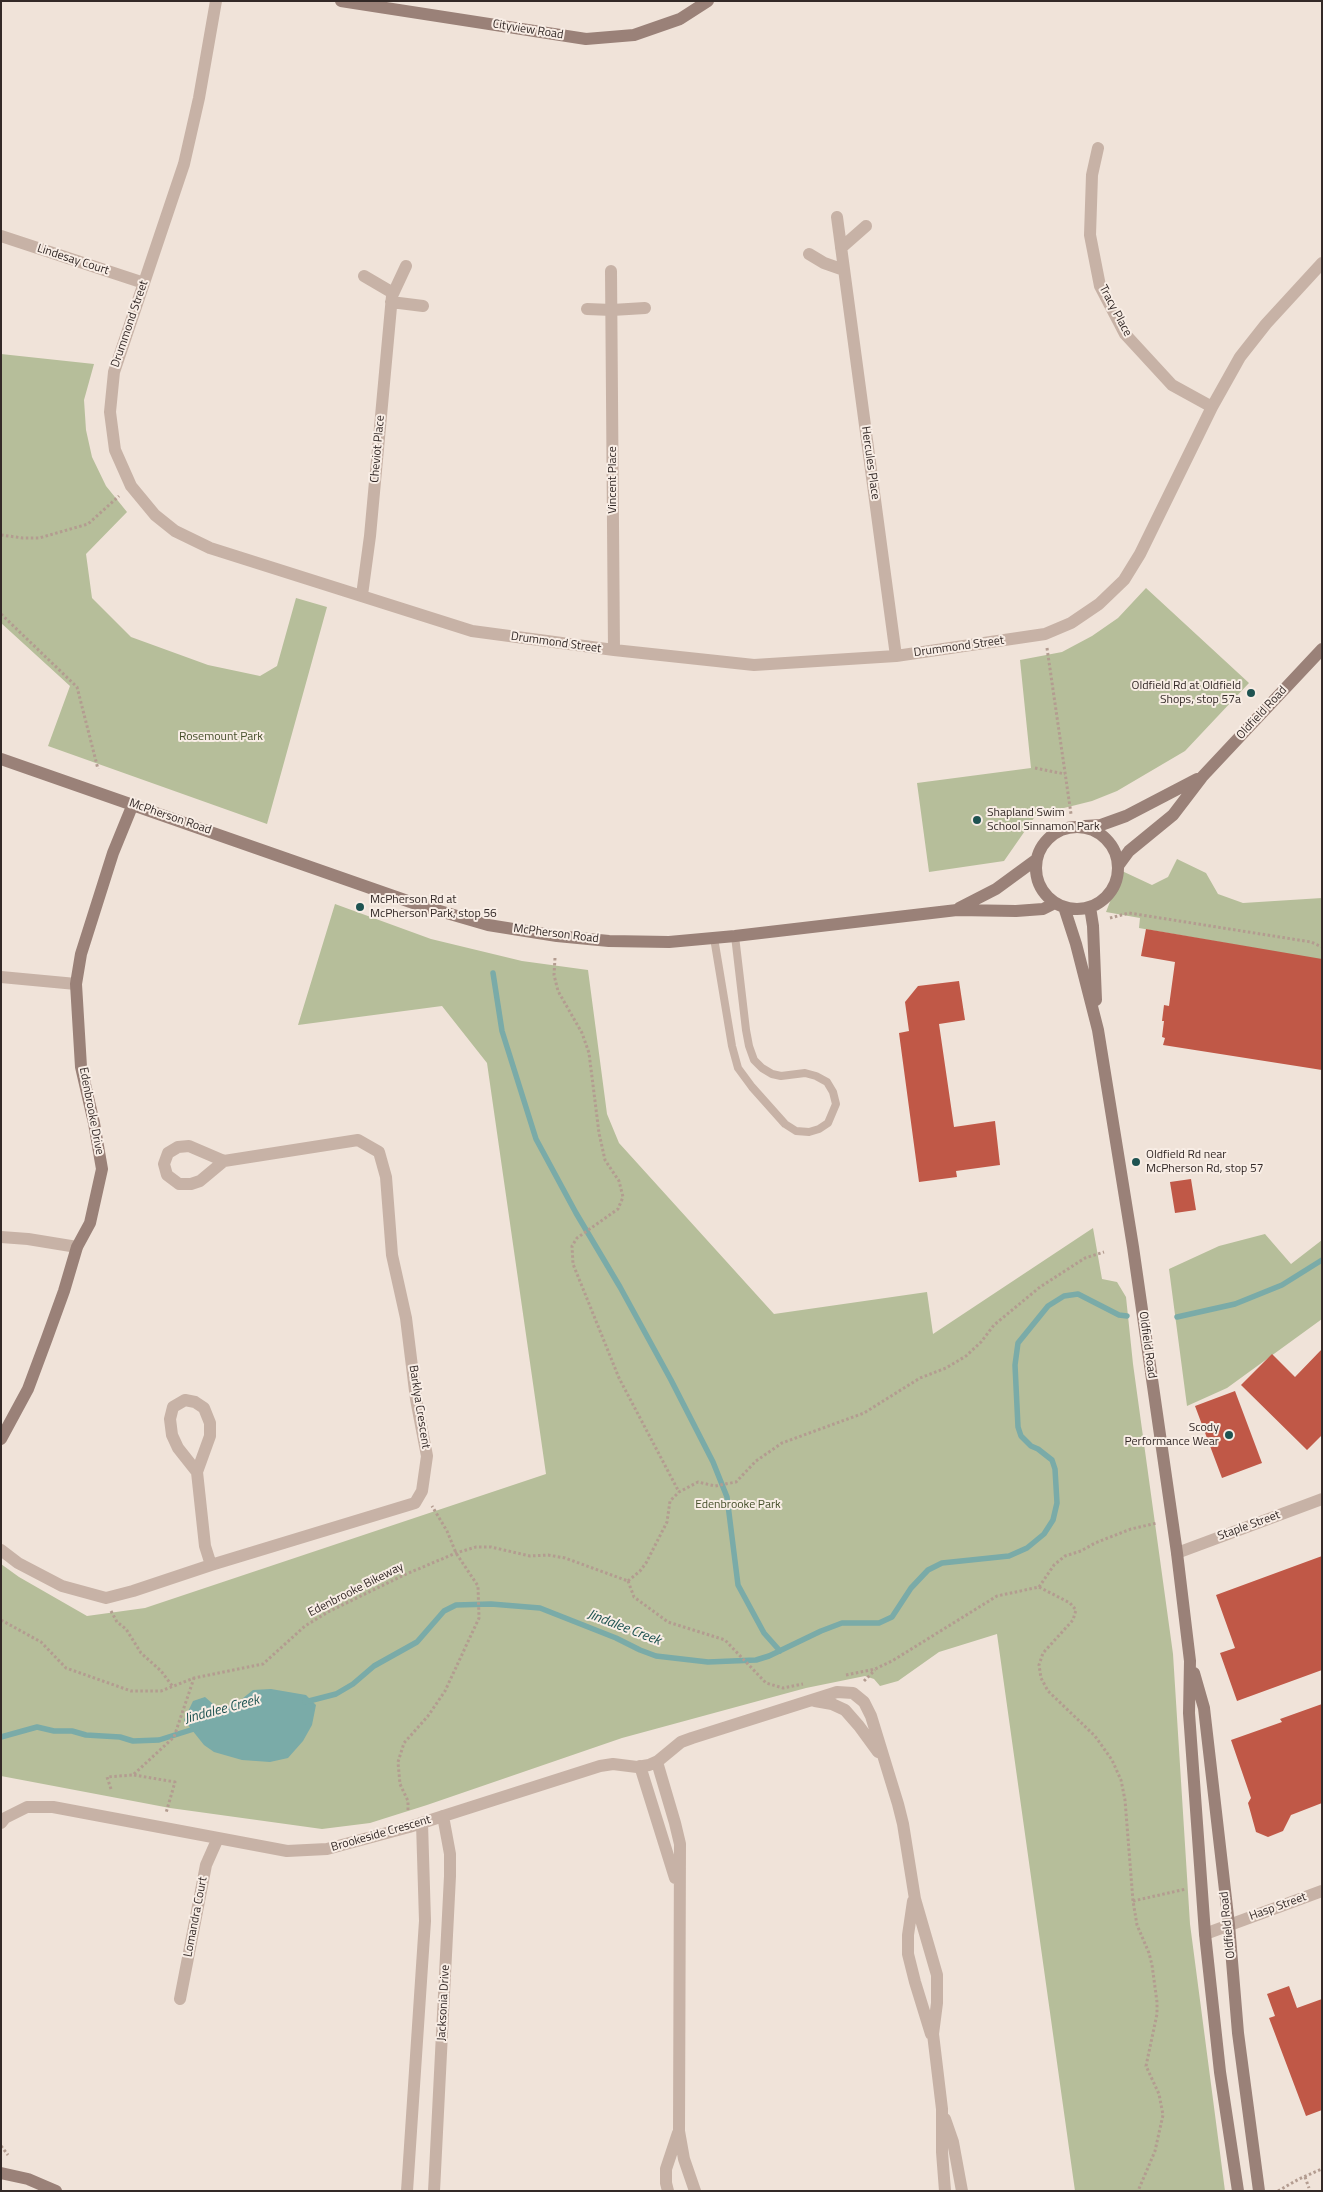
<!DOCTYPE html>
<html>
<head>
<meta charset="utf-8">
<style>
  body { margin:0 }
  #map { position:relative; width:1323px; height:2192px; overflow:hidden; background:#f0e3d9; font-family:"Titillium Web",sans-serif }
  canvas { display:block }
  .frame { position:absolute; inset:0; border:2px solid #332927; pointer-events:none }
</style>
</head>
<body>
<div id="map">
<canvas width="1323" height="2192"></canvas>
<div class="frame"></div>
</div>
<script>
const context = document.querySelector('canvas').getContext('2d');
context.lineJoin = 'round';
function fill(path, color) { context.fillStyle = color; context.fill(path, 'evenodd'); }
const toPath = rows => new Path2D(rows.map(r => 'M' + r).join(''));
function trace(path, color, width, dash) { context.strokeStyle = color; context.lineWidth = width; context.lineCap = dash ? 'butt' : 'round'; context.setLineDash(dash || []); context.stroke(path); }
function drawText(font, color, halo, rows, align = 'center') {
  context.font = font + ' "Titillium Web",sans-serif'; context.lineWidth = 4; context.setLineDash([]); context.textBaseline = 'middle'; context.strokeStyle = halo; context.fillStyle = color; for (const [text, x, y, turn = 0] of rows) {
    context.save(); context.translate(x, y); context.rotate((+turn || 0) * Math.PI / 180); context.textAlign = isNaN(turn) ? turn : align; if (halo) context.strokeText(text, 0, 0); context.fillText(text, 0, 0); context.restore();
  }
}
fill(toPath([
  [1,354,94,364,84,400,86,430,92,457,106,486,127,512,86,554,92,598,131,637,208,665,260,676,277,666,296,598,327,607,267,824,48,746,70,686,1,623],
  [1146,588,1249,683,1185,751,1117,791,1092,801,1036,815,1004,861,929,872,917,783,1031,768,1020,660,1062,652,1092,636,1118,618],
  [1177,859,1206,873,1218,894,1243,903,1322,898,1322,960,1139,928,1140,918,1106,912,1122,871,1152,885,1168,877],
  [335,904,431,939,522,961,588,970,607,1114,619,1143,774,1314,927,1292,933,1334,1093,1228,1102,1279,1117,1282,1126,1297,1133,1364,1173,1654,1190,1924,1225,2191,1075,2191,997,1634,939,1652,898,1681,880,1686,874,1679,865,1676,806,1688,622,1738,427,1805,370,1823,322,1829,170,1808,1,1776,1,1564,19,1577,87,1616,145,1608,546,1474,487,1063,442,1006,298,1025],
  [1265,1234,1291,1264,1322,1240,1322,1319,1227,1388,1187,1406,1169,1269,1219,1246]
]), '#b6be9a');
fill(toPath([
  [271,1689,306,1695,316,1705,312,1725,303,1741,288,1758,270,1762,242,1760,214,1752,204,1745,184,1720,193,1701,205,1697,220,1710,237,1703,253,1690]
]), '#7aaba8');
trace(toPath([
  [493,973,502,1031,536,1139,576,1213,620,1287,671,1380,713,1462,727,1497,738,1585,764,1633,780,1651],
  [1177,1317,1235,1304,1282,1285,1322,1260],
  [305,1702,336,1694,353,1684,374,1666,417,1642,444,1611,456,1605,491,1604,540,1608,616,1638,640,1650,656,1656,708,1662,756,1660,769,1656,821,1631,842,1623,879,1623,892,1617,911,1588,928,1570,942,1563,1009,1556,1027,1548,1044,1534,1053,1520,1057,1503,1055,1469,1052,1460,1038,1449,1031,1446,1021,1436,1018,1427,1015,1365,1018,1343,1048,1306,1064,1296,1078,1294,1119,1315,1127,1316],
  [1,1737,37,1727,54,1731,72,1731,86,1735,120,1737,133,1741,159,1740,197,1728]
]), '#7aaba8', 5.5);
fill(toPath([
  [1146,929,1322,959,1322,1070,1163,1045,1165,1038,1162,1037,1164,1021,1162,1021,1164,1005,1169,1006,1175,962,1141,956],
  [959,981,965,1020,939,1024,954,1127,995,1121,1000,1165,956,1171,957,1177,919,1182,899,1033,909,1031,905,1002,918,986],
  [1191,1179,1196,1210,1175,1213,1170,1182],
  [1322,1349,1322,1435,1307,1450,1241,1385,1272,1354,1295,1377],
  [1235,1391,1262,1463,1222,1478,1195,1406],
  [1322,1556,1322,1670,1237,1701,1220,1653,1235,1648,1216,1595],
  [1322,1704,1322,1803,1291,1815,1283,1831,1268,1837,1256,1832,1248,1803,1251,1798,1231,1740,1282,1722,1280,1719],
  [1289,1986,1297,2008,1322,1999,1322,2110,1306,2116,1269,2018,1275,2016,1267,1994]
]), '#c05847');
trace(toPath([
  [1,535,23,538,39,538,88,524,119,496],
  [1,614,77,687,98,769],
  [1047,648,1071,814],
  [1035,768,1065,774],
  [1110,918,1129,913,1311,942,1322,947],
  [555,958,554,975,558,991,582,1033,589,1053,599,1133,605,1160,619,1181,623,1197,618,1209,577,1238,572,1246,573,1264,619,1378,679,1492],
  [628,1581,634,1597,668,1622,725,1640,766,1683,783,1688,803,1684],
  [628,1581,640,1571,646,1563,667,1522,670,1501,679,1492,698,1482,715,1486,736,1482,756,1461,782,1443,864,1413,920,1378,946,1368,966,1356,981,1342,994,1325,1040,1287,1085,1258,1104,1252],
  [1039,1587,1054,1565,1065,1556,1081,1551,1095,1543,1131,1529,1157,1523],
  [111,1611,117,1622,126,1629,141,1653,161,1671,173,1687],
  [1,1620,41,1642,66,1668,131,1691,161,1691,194,1678,263,1664,305,1626,328,1612,404,1575,456,1553,476,1547,491,1547,530,1556,548,1555,565,1558,628,1581],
  [846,1675,875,1669,892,1661,997,1596,1039,1587,1070,1603,1076,1610,1073,1620,1043,1653,1039,1665,1041,1678,1048,1691,1095,1736,1112,1760,1121,1780,1125,1800,1133,1901,1137,1925,1149,1953,1152,1965,1157,2002,1157,2014,1146,2066,1159,2094,1163,2115,1155,2151,1138,2191],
  [864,1681,875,1670],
  [134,1775,175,1782,166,1813],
  [111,1789,107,1777,133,1775,174,1737,194,1678],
  [408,1810,408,1801,400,1784,398,1762,404,1743,428,1716,445,1691,479,1618,478,1586,456,1553,447,1531,432,1506],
  [1133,1901,1186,1889],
  [1,2146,8,2155],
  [1305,2177,1309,2188],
  [1278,2191,1299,2179,1322,2169]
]), '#b39c90', 3, [2.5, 2.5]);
trace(toPath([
  [714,938,732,1046,738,1068,752,1087,785,1124,796,1131,809,1132,819,1129,828,1123,836,1104,833,1092,827,1082,816,1076,805,1073,781,1076,772,1074,762,1068,754,1060,749,1046,746,1030,735,936]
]), '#c7b2a6', 8);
trace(toPath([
  [216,1,199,98,184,164,114,372,110,412,115,450,131,486,155,515,175,531,210,548,472,631,614,650,754,665,896,656,1045,634,1071,623,1099,604,1124,580,1140,554,1212,407,1240,357,1266,324,1322,263],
  [1098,148,1092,175,1090,235,1100,286,1125,334,1172,385,1212,407],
  [837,217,896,656],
  [1,236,144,283],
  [841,248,866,226],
  [809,254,824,263,844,270],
  [611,271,614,650],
  [364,276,393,293],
  [391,302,423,306],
  [587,309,612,310,645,308],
  [362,595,370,536,392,296,406,266],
  [1,977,76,984],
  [1,1237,28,1239,77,1247],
  [185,1400,195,1402,204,1408,210,1423,210,1436,197,1472,178,1448,172,1435,170,1419,173,1407,185,1400],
  [197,1472,205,1546,211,1565],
  [1,1550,18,1563,62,1586,106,1598,133,1591,211,1565,415,1503,422,1491,427,1456,416,1399,406,1318,392,1255,386,1177,379,1152,358,1140,224,1161,189,1146,178,1147,168,1153,164,1164,167,1175,179,1184,191,1184,200,1181,224,1161],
  [1177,1553,1322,1499],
  [815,1701,832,1704,845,1710,859,1726,878,1752],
  [657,1762,675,1823,680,1844,679,2131,684,2159,695,2191],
  [640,1766,675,1878],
  [1,1823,5,1818,27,1807,53,1807,287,1851,327,1849,409,1827,600,1766,613,1764,637,1767,649,1765,658,1761,681,1742,692,1738,837,1692,853,1693,864,1702,871,1716,898,1804,903,1824,915,1899,937,1975,937,2003,933,2034,942,2109,942,2152,945,2191],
  [913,1901,908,1935,908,1954,915,1982,931,2034],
  [1205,1934,1322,1891],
  [180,1999,206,1865,218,1838],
  [945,2119,953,2142,962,2191],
  [407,2191,425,1921,422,1823],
  [434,2191,450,1876,450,1854,443,1816],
  [668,2191,666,2183,666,2169,678,2133]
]), '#c7b2a6', 12);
trace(toPath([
  [341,1,586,39,634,35,680,19,708,1],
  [1,759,419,905,488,925,557,936,609,941,669,942,735,936,957,910,1016,911,1043,909,1055,903],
  [1085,826,1101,825,1126,816,1197,779],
  '1036 868a41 41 0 1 1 82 0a41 41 0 1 1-82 0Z',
  [1118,866,1129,851,1173,815,1202,777,1322,649],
  [1064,907,1076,944,1098,1030,1133,1247,1177,1553,1190,1661,1189,1713,1205,1934,1220,2072,1238,2191],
  [1090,907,1093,926,1096,1000],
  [959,908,996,889,1037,859],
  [1,1439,28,1389,47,1338,64,1291,77,1247,90,1223,102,1169,94,1123,81,1067,76,984,81,954,113,853,133,804],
  [1194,1673,1204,1708,1229,1925,1238,2033,1259,2191],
  [1,2173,28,2179,56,2191]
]), '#9a8178', 12);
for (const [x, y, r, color] of [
  [1251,693,5,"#1e5351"],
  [977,820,5,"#1e5351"],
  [360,907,5,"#1e5351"],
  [1136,1162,5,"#1e5351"],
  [1229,1435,5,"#1e5351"]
]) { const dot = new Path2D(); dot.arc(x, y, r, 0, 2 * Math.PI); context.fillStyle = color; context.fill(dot); trace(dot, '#f8ede5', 2); }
drawText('12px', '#332927', '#f8ede5', [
  ["Cityview Road",528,30,9],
  ["Lindesay Court",73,260,18],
  ["Tracy Place",1115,311,62],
  ["Drummond Street",130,324,-71],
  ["Cheviot Place",378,449,-85],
  ["Hercules Place",870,463,82],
  ["Vincent Place",613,480,-90],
  ["Drummond Street",556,643,8],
  ["Drummond Street",959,647,-8],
  ["Oldfield Road",1262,713,-47],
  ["McPherson Road",170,817,19],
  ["McPherson Road",556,934,7],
  ["Edenbrooke Drive",91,1111,79],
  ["Oldfield Road",1147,1345,82],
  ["Barklya Crescent",419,1407,81],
  ["Staple Street",1249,1526,-20],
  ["Edenbrooke Bikeway",356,1590,-27],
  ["Brookeside Crescent",381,1834,-16],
  ["Hasp Street",1278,1907,-20],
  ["Lomandra Court",196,1917,-79],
  ["Oldfield Road",1228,1925,-96],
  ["Jacksonia Drive",444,2003,-87]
]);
drawText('12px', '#332927', '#f8ede5', [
  ["Oldfield Rd at Oldfield",1241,686,"right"],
  ["Shops, stop 57a",1241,700,"right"],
  ["Shapland Swim",987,813],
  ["School Sinnamon Park",987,827],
  ["McPherson Rd at",370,900],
  ["McPherson Park, stop 56",370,914],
  ["Oldfield Rd near",1146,1155],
  ["McPherson Rd, stop 57",1146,1169],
  ["Scody",1219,1428,"right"],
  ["Performance Wear",1219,1442,"right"]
], 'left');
drawText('12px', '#47502c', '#f8ede5', [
  ["Rosemount Park",221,737],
  ["Edenbrooke Park",738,1505]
]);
drawText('italic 14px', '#1e5351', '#f8ede5', [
  ["Jindalee Creek",624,1628,21],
  ["Jindalee Creek",222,1710,-15]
]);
</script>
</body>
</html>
